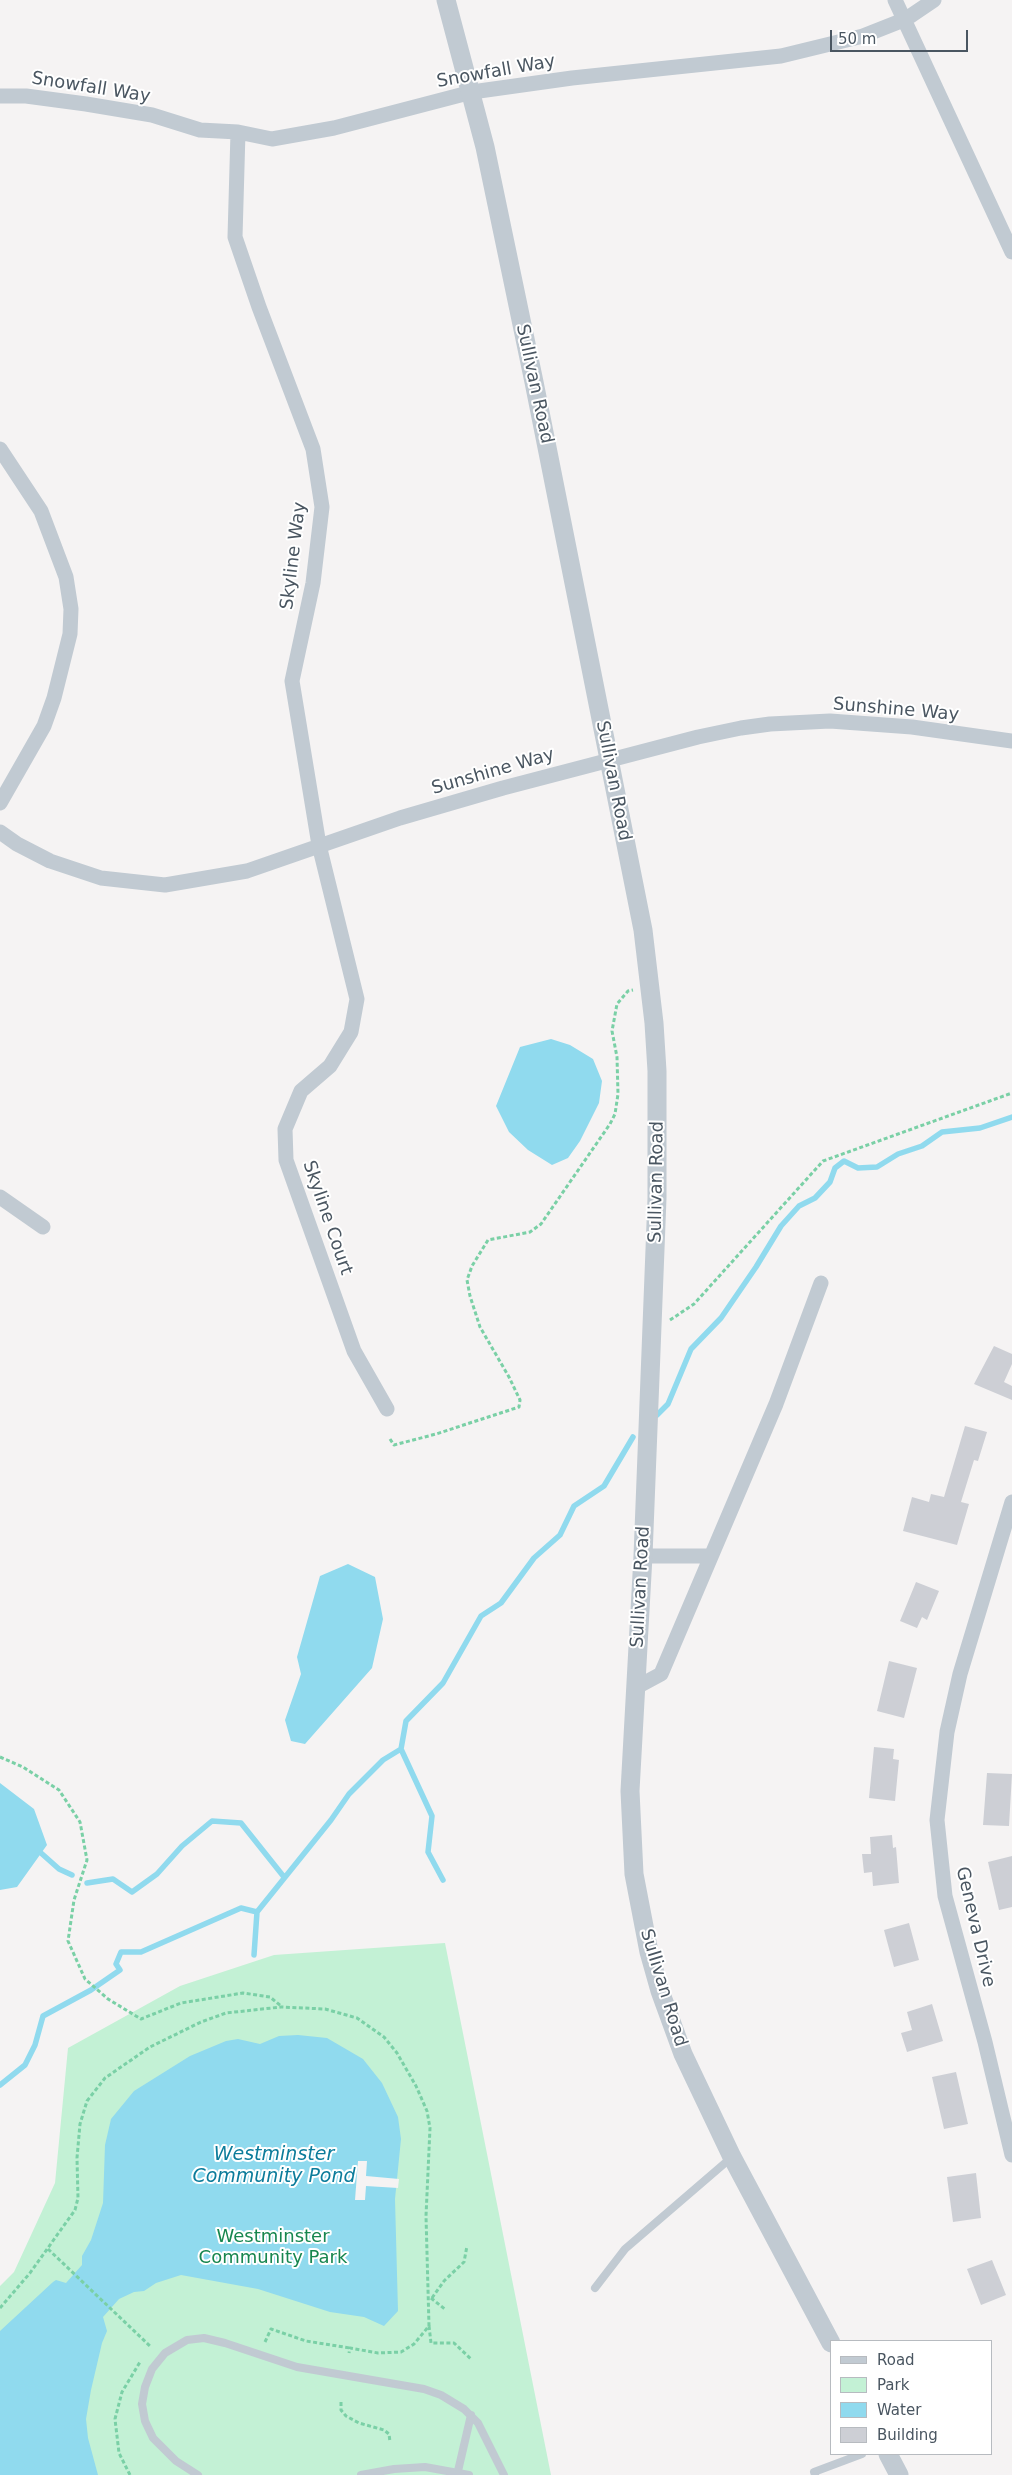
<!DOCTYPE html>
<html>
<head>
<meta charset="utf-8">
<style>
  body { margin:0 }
  #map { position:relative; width:1012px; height:2475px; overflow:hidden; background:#f5f3f3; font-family:"DejaVu Sans",sans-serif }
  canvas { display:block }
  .legend { position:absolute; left:830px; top:2340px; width:162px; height:115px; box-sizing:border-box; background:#fff; border:1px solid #b7bbc0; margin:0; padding:6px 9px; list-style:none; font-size:15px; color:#4a5661 }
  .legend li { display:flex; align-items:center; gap:10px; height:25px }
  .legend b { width:25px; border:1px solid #b7bbc0 }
  .scale { position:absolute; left:830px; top:30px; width:138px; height:22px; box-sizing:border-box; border:2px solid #4a5661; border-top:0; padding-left:6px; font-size:15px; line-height:18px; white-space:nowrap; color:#4a5661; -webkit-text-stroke:4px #fff; paint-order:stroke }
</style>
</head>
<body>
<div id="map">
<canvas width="1012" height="2475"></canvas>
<ul class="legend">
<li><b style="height:6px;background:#c1cad2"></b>Road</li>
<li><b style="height:14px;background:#c3f1d5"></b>Park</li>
<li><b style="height:14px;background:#90daee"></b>Water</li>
<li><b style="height:14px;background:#cdcfd5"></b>Building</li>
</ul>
<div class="scale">50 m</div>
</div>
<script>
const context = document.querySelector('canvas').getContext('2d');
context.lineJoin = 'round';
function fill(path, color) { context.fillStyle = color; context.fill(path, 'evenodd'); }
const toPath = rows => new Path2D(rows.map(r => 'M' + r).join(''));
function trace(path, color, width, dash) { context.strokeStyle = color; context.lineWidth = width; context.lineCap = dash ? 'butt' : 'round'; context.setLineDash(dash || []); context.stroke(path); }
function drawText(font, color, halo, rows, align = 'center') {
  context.font = font + ' "DejaVu Sans",sans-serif'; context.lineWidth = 4; context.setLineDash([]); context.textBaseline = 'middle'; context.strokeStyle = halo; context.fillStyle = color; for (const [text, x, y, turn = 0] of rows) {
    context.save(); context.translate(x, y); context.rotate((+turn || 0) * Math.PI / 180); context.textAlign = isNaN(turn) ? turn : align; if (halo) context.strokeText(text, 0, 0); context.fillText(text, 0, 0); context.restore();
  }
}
fill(toPath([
  [445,1943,551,2475,0,2475,0,2286,14,2272,55,2183,68,2048,180,1986,274,1955]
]), '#c3f1d5');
fill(toPath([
  [551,1039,570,1045,593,1059,602,1081,599,1103,580,1141,568,1158,552,1165,528,1150,509,1132,496,1106,520,1047],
  [348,1564,375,1577,383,1619,372,1668,305,1744,291,1741,285,1720,301,1674,297,1657,320,1576],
  [0,1783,34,1809,47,1845,17,1887,0,1890],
  [298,2035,327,2038,363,2059,382,2083,398,2117,401,2139,395,2199,398,2311,384,2326,364,2317,330,2312,258,2289,181,2275,156,2283,144,2291,134,2292,119,2299,103,2317,107,2331,102,2343,91,2390,86,2419,88,2438,98,2475,0,2475,0,2331,53,2282,56,2280,66,2283,82,2265,82,2256,91,2240,103,2203,105,2145,111,2119,134,2091,190,2056,226,2041,238,2039,260,2044,279,2036]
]), '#90daee');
fill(toPath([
  [358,2161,367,2161,366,2176,399,2179,398,2188,366,2186,365,2200,355,2200]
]), '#f5f3f3');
trace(toPath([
  [657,1415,668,1404,691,1349,721,1318,756,1267,781,1226,799,1206,815,1198,830,1182,835,1168,844,1161,858,1168,877,1167,898,1154,922,1146,942,1132,980,1128,1012,1117],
  [41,1853,59,1869,72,1875],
  [443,1880,428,1852,432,1816,401,1749,406,1721,443,1683,481,1616,501,1603,534,1558,560,1535,574,1506,604,1486,633,1437],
  [87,1883,113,1879,132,1892,157,1874,182,1846,212,1821,241,1823,284,1877],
  [254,1955,257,1912,331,1820,349,1794,383,1760,401,1749],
  [0,2085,25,2065,35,2045,43,2016,91,1990,120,1970,116,1964,121,1952,141,1952,241,1908,257,1912]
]), '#90daee', 5.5);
fill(toPath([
  [994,1346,1012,1354,1012,1364,1004,1382,1012,1386,1012,1400,974,1384],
  [965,1426,987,1432,978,1461,974,1460,961,1502,969,1504,957,1545,903,1531,912,1497,929,1502,931,1494,944,1497],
  [916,1582,939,1591,927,1620,922,1617,917,1628,900,1621],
  [889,1661,917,1668,904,1718,877,1711],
  [874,1747,894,1749,893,1759,899,1760,895,1801,869,1798],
  [987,1773,1012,1774,1009,1826,983,1825],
  [892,1835,893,1848,896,1847,899,1883,873,1886,872,1872,864,1873,862,1854,871,1854,870,1837],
  [1012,1856,1012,1907,999,1910,988,1862],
  [909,1923,919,1960,894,1967,884,1930],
  [932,2004,943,2041,907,2052,901,2033,912,2030,907,2012],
  [956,2072,968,2124,944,2129,932,2077],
  [976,2173,981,2218,953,2222,947,2177],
  [992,2260,1006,2295,981,2305,967,2269]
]), '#cdcfd5');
trace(toPath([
  [670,1320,694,1304,823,1161,1012,1093],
  [390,1439,394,1445,436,1434,519,1407,520,1400,509,1377,480,1327,470,1296,467,1280,472,1266,488,1240,530,1232,541,1224,610,1124,615,1114,618,1094,617,1057,612,1031,617,1004,628,991,633,990],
  [0,1757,23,1767,59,1790,80,1822,87,1860,74,1900,68,1941,85,1979,108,1999,141,2019,181,2003,243,1993,270,1997,281,2006],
  [48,2249,151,2347],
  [431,2298,446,2310],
  [432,2298,444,2281,464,2262,467,2246],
  [0,2308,30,2273,75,2210,78,2198,77,2158,80,2124,87,2101,105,2078,150,2047,201,2022,226,2013,281,2007,325,2009,357,2018,384,2037,397,2053,416,2086,427,2111,430,2128,426,2216,429,2326,414,2344,401,2352,378,2353,350,2348,349,2353],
  [429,2326,431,2343,454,2343,472,2360],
  [265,2342,271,2329,306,2341,350,2348],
  [341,2402,341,2410,346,2416,359,2423,384,2430,389,2434,390,2442],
  [130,2475,119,2453,115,2419,122,2392,140,2362]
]), '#7ad0a6', 3, [4, 2.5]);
trace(toPath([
  [595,2288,625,2249,732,2157],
  [458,2471,471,2415],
  [198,2475,176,2461,153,2438,145,2421,142,2404,145,2387,152,2369,165,2353,187,2340,204,2338,225,2343,297,2367,424,2389,441,2395,464,2409,478,2423,504,2475],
  [361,2475,394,2469,425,2467,469,2475],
  [815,2475,814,2472,862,2454]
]), '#c1cad2', 8);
trace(toPath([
  [895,0,1012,252],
  [0,96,26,96,86,104,152,115,200,130,238,132,272,139,334,128,472,92,572,78,781,56,863,36,906,19,934,0],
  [238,132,235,237,259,307,313,449,322,507,313,583,292,681,319,845,357,999,351,1032,330,1066,301,1091,285,1129,286,1160,354,1351,387,1409],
  [0,449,41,511,66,577,71,609,70,634,54,698,44,726,0,803],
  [0,832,17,844,50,861,101,878,165,885,247,871,400,818,503,788,698,737,741,728,770,724,830,721,912,727,1012,741],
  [0,1197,43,1227],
  [1012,1502,960,1674,947,1732,937,1820,945,1896,985,2042,1012,2155],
  [643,1556,711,1556],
  [635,1688,661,1674,776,1404,821,1283]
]), '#c1cad2', 15);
trace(toPath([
  [446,0,485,147,534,382,643,930,654,1023,657,1071,657,1198,643,1556,630,1791,634,1874,649,1952,660,1991,683,2054,732,2157,831,2343],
  [888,2454,899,2475]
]), '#c1cad2', 19);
drawText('18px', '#4a5661', '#fff', [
  ["Snowfall Way",496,72,-10],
  ["Snowfall Way",91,88,9],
  ["Sullivan Road",534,384,78],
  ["Skyline Way",294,556,-83],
  ["Sunshine Way",896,710,5],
  ["Sunshine Way",493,772,-16],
  ["Sullivan Road",613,781,79],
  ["Sullivan Road",657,1182,-89],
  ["Skyline Court",327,1218,71],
  ["Sullivan Road",641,1587,-87],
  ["Geneva Drive",975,1927,77],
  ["Sullivan Road",663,1988,73]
]);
drawText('18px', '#17864f', '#fff', [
  ["Westminster",273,2237],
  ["Community Park",273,2258]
]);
drawText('italic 19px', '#0c7c9b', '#fff', [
  ["Westminster",274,2155],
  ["Community Pond",274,2177]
]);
</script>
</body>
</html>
